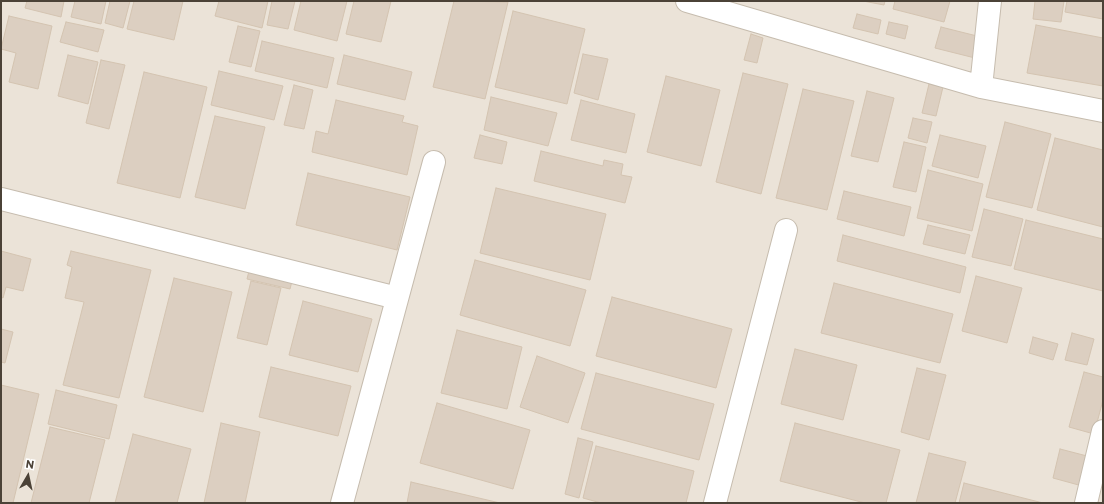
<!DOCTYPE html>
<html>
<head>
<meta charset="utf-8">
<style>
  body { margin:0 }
  #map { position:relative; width:1104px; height:504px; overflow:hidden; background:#f6f2ea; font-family:Commissioner,sans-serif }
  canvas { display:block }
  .frame { position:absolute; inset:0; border:2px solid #4b4237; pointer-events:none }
  .north { position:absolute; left:8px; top:456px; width:40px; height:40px; -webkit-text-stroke:3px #fff; paint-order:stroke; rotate:9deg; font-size:11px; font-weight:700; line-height:16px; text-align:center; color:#4b4237 }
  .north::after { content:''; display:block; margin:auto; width:14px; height:18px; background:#4b4237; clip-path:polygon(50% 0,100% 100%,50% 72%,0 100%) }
</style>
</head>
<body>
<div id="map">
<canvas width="1104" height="504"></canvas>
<div class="frame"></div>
<div class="north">N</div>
</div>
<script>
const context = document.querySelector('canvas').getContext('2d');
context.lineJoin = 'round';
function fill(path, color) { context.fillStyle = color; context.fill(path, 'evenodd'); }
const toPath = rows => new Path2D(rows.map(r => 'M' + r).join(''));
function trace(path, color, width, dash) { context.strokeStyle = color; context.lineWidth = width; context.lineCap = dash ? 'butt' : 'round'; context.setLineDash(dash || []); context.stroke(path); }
fill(toPath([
  [1,1,1103,1,1103,503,1,503]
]), '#ebe3d8');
const building = toPath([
  [27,1,64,1,61,17,25,8,27,1],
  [75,1,106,1,101,24,71,17,75,1],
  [110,1,130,1,123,28,105,23,110,1],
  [134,1,183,1,174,40,127,29,134,1],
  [219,1,268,1,262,28,215,16,219,1],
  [272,1,295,1,288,29,267,25,272,1],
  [301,1,347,1,337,41,294,30,301,1],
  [354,1,391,1,381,42,346,34,354,1],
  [454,1,508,2,485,99,433,87,454,1],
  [863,1,885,1,884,5,863,1],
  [895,1,950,1,944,22,893,9,895,1],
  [1035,1,1064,1,1061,22,1033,19,1035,1],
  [1067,1,1103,1,1103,19,1065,12,1067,1],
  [513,11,585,29,567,104,495,87,513,11],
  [857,14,881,20,878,34,853,28,857,14],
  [9,16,52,26,38,89,9,82,16,53,1,49,9,16],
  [66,22,104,30,98,52,60,42,66,22],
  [889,22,908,26,905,39,886,34,889,22],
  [1036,25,1103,38,1103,86,1027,73,1036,25],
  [238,26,260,31,251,67,229,62,238,26],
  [941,27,985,38,979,59,935,48,941,27],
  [751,34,763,38,757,63,744,60,751,34],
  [262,41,334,58,327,88,255,71,262,41],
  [583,54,608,59,598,100,574,93,583,54],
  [68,55,98,62,88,104,58,96,68,55],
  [344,55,412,72,405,100,337,84,344,55],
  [101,60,125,65,109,129,86,123,101,60],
  [219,71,283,86,274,120,211,105,219,71],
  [144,72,207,87,180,198,117,183,144,72],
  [743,73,788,84,761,194,716,182,743,73],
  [666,76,720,90,701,166,647,152,666,76],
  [929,84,943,87,936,116,922,113,929,84],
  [294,85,313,90,304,129,284,125,294,85],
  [803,89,854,101,827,210,776,198,803,89],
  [867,91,894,98,878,162,851,156,867,91],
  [491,97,557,113,548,146,484,130,491,97],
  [336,100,404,116,402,122,418,126,407,175,312,152,316,131,328,134,336,100],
  [581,100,635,114,626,153,571,140,581,100],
  [215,116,265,127,245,209,195,197,215,116],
  [913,118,932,122,927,143,908,138,913,118],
  [1005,122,1051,134,1032,208,986,197,1005,122],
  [480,135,507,142,502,164,474,158,480,135],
  [940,135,986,146,978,178,932,166,940,135],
  [1055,138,1103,150,1103,227,1037,210,1055,138],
  [904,142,926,147,916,192,893,187,904,142],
  [541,151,603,166,604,160,623,164,621,175,632,177,625,203,534,181,541,151],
  [928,170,983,184,972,231,917,218,928,170],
  [308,173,410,197,397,250,296,225,308,173],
  [496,188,606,214,590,280,480,253,496,188],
  [844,191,911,207,904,236,837,219,844,191],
  [984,209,1023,219,1011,266,972,257,984,209],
  [1026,220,1103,239,1103,291,1014,269,1026,220],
  [928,225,970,235,965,254,923,244,928,225],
  [843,235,966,267,960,293,837,261,843,235],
  [1,251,31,259,23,291,6,287,3,298,1,297,1,251],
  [71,251,151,270,119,398,63,385,84,302,65,298,72,267,67,265,71,251],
  [475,260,586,290,570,346,460,315,475,260],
  [251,263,294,273,290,289,247,279,251,263],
  [976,276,1022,288,1007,343,962,331,976,276],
  [174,278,232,292,203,412,144,397,174,278],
  [251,281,281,288,267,345,237,338,251,281],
  [834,283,953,314,940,363,821,333,834,283],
  [612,297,732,329,716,388,596,356,612,297],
  [303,301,372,319,358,372,289,355,303,301],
  [1,329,13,332,5,363,1,362,1,329],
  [457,330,522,347,507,409,441,393,457,330],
  [1072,333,1094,339,1087,365,1065,360,1072,333],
  [1033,337,1058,344,1053,360,1029,353,1033,337],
  [795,349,857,365,843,420,781,404,795,349],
  [537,356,585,373,568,423,520,407,537,356],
  [271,367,351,386,338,436,259,417,271,367],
  [917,368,946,375,929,440,901,432,917,368],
  [1084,372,1103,377,1103,400,1094,434,1069,427,1084,372],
  [596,373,714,404,699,460,581,429,596,373],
  [1,385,39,394,13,503,1,503,1,385],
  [56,390,117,405,109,439,48,424,56,390],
  [437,403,530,430,513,489,420,463,437,403],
  [221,423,260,432,245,503,204,503,221,423],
  [795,423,900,450,886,503,865,503,780,481,795,423],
  [50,427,105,440,89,503,31,503,50,427],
  [133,434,191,449,177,503,115,503,133,434],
  [578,438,593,442,579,498,565,494,578,438],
  [596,446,694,471,686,503,601,503,583,498,596,446],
  [1060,449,1087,456,1086,487,1053,478,1060,449],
  [929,453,966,462,955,503,916,503,929,453],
  [411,482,500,503,407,503,411,482],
  [964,483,1043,503,959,503,964,483]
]);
fill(building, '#dccfc1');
trace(building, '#d4c4b1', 1);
const minor = toPath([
  [687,1,981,87,1103,111],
  [981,87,990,1],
  [1,199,397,298],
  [342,503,434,162],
  [715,503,786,230],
  [1086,503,1103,431]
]);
trace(minor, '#c6bcae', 24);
trace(minor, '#fff', 22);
</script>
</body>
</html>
